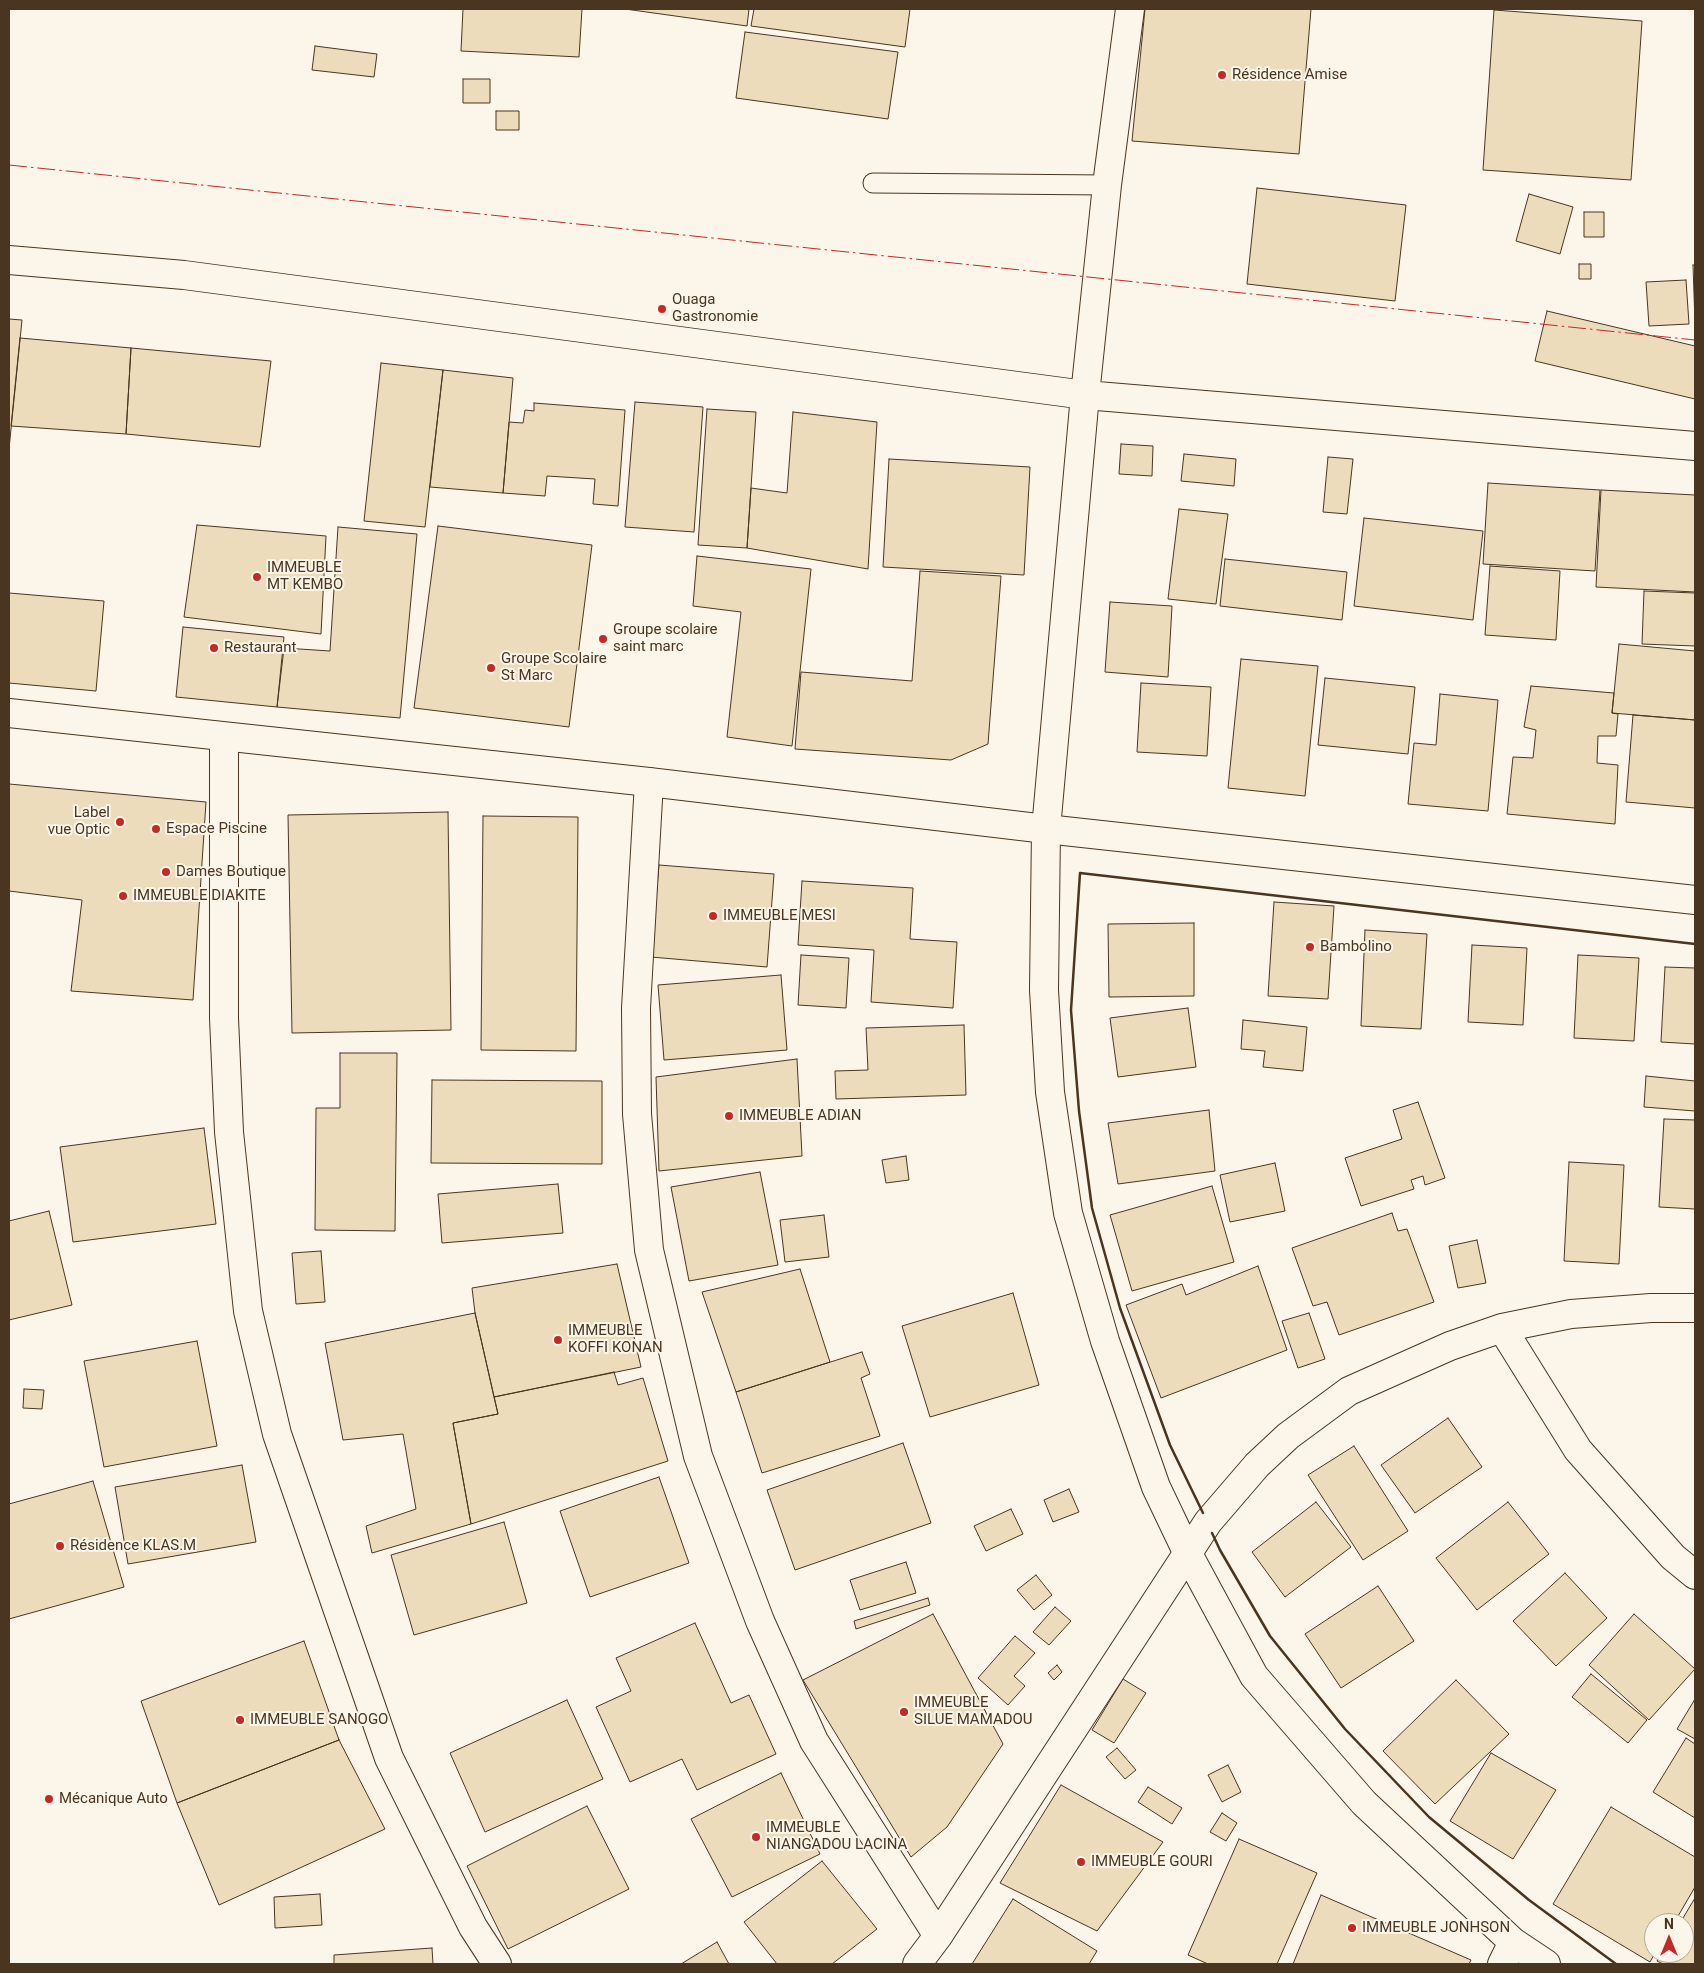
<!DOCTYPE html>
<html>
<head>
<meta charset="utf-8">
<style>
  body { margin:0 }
  #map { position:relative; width:1704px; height:1973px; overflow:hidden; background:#fbf6e9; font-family:Roboto,sans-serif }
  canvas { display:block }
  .frame { position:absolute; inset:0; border:10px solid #4a3520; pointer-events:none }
  .north { position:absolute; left:1644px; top:1913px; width:50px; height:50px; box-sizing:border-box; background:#fbf6e9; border:1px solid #b4a999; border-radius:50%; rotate:0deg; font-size:14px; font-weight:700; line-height:20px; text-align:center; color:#4a3520 }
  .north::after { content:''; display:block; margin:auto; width:18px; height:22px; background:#c62828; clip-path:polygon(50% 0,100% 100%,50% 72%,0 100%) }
</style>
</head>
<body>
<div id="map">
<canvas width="1704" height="1973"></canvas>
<div class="frame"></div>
<div class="north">N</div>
</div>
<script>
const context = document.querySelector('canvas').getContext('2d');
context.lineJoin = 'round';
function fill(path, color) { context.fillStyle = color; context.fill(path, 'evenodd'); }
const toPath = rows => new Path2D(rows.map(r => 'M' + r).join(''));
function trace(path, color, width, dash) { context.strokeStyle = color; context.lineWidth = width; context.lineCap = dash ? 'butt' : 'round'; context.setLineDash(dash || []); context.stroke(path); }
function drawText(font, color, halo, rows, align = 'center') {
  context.font = font + ' Roboto,sans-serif'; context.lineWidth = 4; context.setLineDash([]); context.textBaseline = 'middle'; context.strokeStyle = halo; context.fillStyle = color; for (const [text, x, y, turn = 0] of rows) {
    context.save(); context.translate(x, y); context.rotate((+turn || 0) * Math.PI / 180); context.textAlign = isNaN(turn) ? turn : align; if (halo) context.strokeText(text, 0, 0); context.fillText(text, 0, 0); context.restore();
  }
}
const building = toPath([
  [463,9,582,9,579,57,461,51,463,9],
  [625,9,749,9,747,26,625,9],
  [754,9,910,9,905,47,751,26,754,9],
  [1145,9,1311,9,1299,154,1132,141,1145,9],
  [1494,10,1642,21,1631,180,1483,170,1494,10],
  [745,32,898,52,888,119,736,98,745,32],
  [315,46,377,54,374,77,312,70,315,46],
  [463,79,490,79,490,103,463,103,463,79],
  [496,111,519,111,519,130,496,130,496,111],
  [1257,188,1406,205,1395,301,1247,284,1257,188],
  [1529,194,1573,207,1560,254,1516,241,1529,194],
  [1584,212,1604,212,1604,237,1584,237,1584,212],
  [1579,264,1591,264,1591,279,1579,279,1579,264],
  [1693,265,1695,265,1695,323,1693,265],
  [1686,280,1689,324,1649,326,1646,282,1686,280],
  [1547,311,1695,346,1695,399,1535,361,1547,311],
  [9,319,22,320,9,449,9,319],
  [20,338,131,348,126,434,11,426,20,338],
  [131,348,271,361,260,447,126,434,131,348],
  [381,363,443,370,425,527,364,521,381,363],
  [443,370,513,378,503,493,430,487,443,370],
  [635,402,703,407,694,532,625,527,635,402],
  [534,403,625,410,618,506,593,504,595,479,547,476,545,496,503,493,509,422,523,423,525,410,534,411,534,403],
  [707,409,756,412,747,548,698,545,707,409],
  [793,412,877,422,868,569,747,548,751,488,787,493,793,412],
  [1121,444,1153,446,1152,476,1119,474,1121,444],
  [1184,454,1236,459,1234,486,1181,481,1184,454],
  [1328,457,1353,459,1347,514,1323,512,1328,457],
  [889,459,1030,467,1024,575,883,567,889,459],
  [1488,483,1600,490,1595,571,1483,564,1488,483],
  [1601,490,1695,495,1695,592,1596,587,1601,490],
  [1179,509,1228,514,1216,604,1168,599,1179,509],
  [1364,518,1483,531,1473,620,1354,606,1364,518],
  [197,525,326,536,321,634,184,617,197,525],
  [438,526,592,545,569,727,414,708,438,526],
  [338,527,417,534,400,718,277,707,284,648,330,651,338,527],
  [697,556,811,569,792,746,727,737,741,612,693,606,697,556],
  [1225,559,1347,572,1342,620,1220,606,1225,559],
  [1490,566,1560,571,1556,640,1485,635,1490,566],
  [920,571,1001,576,988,744,951,760,795,749,801,672,912,681,920,571],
  [1644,591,1695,593,1695,646,1642,644,1644,591],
  [9,593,104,601,96,691,9,683,9,593],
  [1110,602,1172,606,1168,677,1105,672,1110,602],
  [183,627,284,637,277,707,176,697,183,627],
  [1619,644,1695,651,1695,720,1612,713,1619,644],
  [1241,659,1318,666,1305,796,1228,788,1241,659],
  [1325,678,1415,687,1408,754,1318,745,1325,678],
  [1141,683,1211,687,1207,756,1137,752,1141,683],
  [1531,686,1614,693,1612,713,1618,714,1616,736,1598,736,1597,763,1618,765,1615,824,1507,814,1513,757,1533,758,1536,730,1524,727,1531,686],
  [1440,694,1498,700,1488,811,1408,804,1414,743,1436,745,1440,694],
  [1633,715,1695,720,1695,808,1626,802,1633,715],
  [9,784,206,802,193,1000,71,991,82,900,9,891,9,784],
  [448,812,451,1030,292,1033,288,815,448,812],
  [483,816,578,817,576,1051,481,1050,483,816],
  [659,865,774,874,767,967,651,957,659,865],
  [802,881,913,888,910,939,957,942,953,1008,871,1002,874,950,798,945,802,881],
  [1274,902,1334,906,1328,999,1268,996,1274,902],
  [1194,923,1194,996,1109,997,1108,924,1194,923],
  [1365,930,1427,934,1421,1029,1361,1026,1365,930],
  [1472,945,1527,948,1523,1025,1468,1022,1472,945],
  [801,955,849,958,846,1008,798,1005,801,955],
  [1578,955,1639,958,1634,1041,1574,1038,1578,955],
  [1665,967,1695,968,1695,1044,1661,1042,1665,967],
  [781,975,787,1050,664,1060,658,985,781,975],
  [1188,1008,1196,1067,1118,1077,1110,1018,1188,1008],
  [1243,1020,1307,1027,1303,1071,1263,1067,1265,1051,1241,1049,1243,1020],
  [964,1025,966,1095,836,1099,835,1071,868,1070,866,1028,964,1025],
  [340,1053,397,1053,395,1231,315,1230,316,1108,340,1108,340,1053],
  [797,1059,802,1156,659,1171,656,1077,797,1059],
  [1646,1076,1695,1081,1695,1111,1644,1107,1646,1076],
  [432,1080,602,1081,602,1164,431,1163,432,1080],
  [1418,1102,1445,1178,1425,1185,1423,1176,1411,1180,1414,1189,1361,1206,1345,1158,1402,1139,1393,1110,1418,1102],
  [1209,1110,1215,1171,1118,1184,1108,1123,1209,1110],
  [1664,1119,1695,1120,1695,1209,1659,1207,1664,1119],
  [204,1128,216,1224,73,1242,60,1147,204,1128],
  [906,1156,909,1180,886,1183,882,1160,906,1156],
  [1569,1162,1624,1165,1619,1264,1564,1261,1569,1162],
  [1275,1163,1285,1211,1230,1222,1220,1175,1275,1163],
  [760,1172,778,1265,689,1281,671,1187,760,1172],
  [558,1184,563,1233,442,1243,438,1194,558,1184],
  [1212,1186,1234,1262,1132,1291,1110,1215,1212,1186],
  [49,1211,72,1305,9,1320,9,1221,49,1211],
  [1392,1213,1398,1231,1407,1229,1434,1302,1339,1335,1327,1302,1313,1306,1292,1248,1392,1213],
  [824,1215,829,1257,785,1262,780,1220,824,1215],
  [1477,1240,1486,1283,1458,1288,1449,1246,1477,1240],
  [321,1251,325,1302,296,1304,292,1253,321,1251],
  [617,1264,641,1367,494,1397,475,1313,472,1288,617,1264],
  [1258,1266,1287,1350,1161,1398,1126,1305,1182,1284,1186,1295,1258,1266],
  [800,1269,830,1362,736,1392,702,1292,800,1269],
  [1013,1293,1039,1385,930,1417,902,1326,1013,1293],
  [475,1313,498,1414,453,1423,471,1524,372,1553,366,1526,416,1509,403,1434,343,1440,325,1343,475,1313],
  [1309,1313,1325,1359,1298,1368,1282,1321,1309,1313],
  [197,1341,217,1446,104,1467,84,1361,197,1341],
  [862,1352,870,1374,861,1378,880,1436,762,1473,736,1392,862,1352],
  [614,1372,618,1385,643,1378,668,1461,471,1524,453,1423,498,1414,494,1397,614,1372],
  [24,1389,44,1390,42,1409,23,1408,24,1389],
  [1448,1418,1482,1467,1415,1513,1381,1465,1448,1418],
  [903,1443,931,1523,795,1570,767,1490,903,1443],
  [1354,1446,1408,1531,1363,1560,1308,1475,1354,1446],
  [242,1465,256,1542,128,1564,115,1487,242,1465],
  [659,1477,689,1563,590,1597,560,1511,659,1477],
  [93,1481,124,1587,9,1619,9,1504,93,1481],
  [1069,1489,1079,1512,1053,1522,1044,1500,1069,1489],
  [1316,1502,1351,1547,1285,1597,1252,1552,1316,1502],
  [1508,1502,1549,1554,1477,1610,1436,1558,1508,1502],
  [1011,1509,1023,1534,986,1551,974,1526,1011,1509],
  [504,1522,527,1603,414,1635,391,1555,504,1522],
  [906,1562,916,1593,860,1610,850,1580,906,1562],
  [1565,1573,1607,1618,1556,1666,1513,1621,1565,1573],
  [1036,1575,1052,1595,1034,1610,1017,1590,1036,1575],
  [1378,1586,1414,1641,1341,1688,1305,1634,1378,1586],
  [928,1598,930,1605,856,1629,854,1621,928,1598],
  [1055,1607,1071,1621,1049,1645,1033,1632,1055,1607],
  [933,1614,1003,1744,947,1827,911,1857,803,1680,933,1614],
  [1634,1614,1695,1669,1649,1720,1589,1665,1634,1614],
  [695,1623,731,1703,749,1695,776,1754,697,1790,682,1759,630,1782,596,1707,631,1691,616,1658,695,1623],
  [1015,1636,1035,1653,1014,1676,1025,1686,1008,1705,978,1678,1015,1636],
  [304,1641,339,1740,177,1803,141,1701,304,1641],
  [1057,1665,1062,1672,1054,1680,1048,1673,1057,1665],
  [1591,1674,1647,1720,1628,1743,1572,1697,1591,1674],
  [1123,1679,1146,1693,1114,1743,1092,1730,1123,1679],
  [1456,1680,1509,1734,1435,1804,1383,1751,1456,1680],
  [1695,1699,1695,1739,1677,1729,1695,1699],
  [567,1700,603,1779,485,1832,450,1753,567,1700],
  [1686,1738,1695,1744,1695,1818,1653,1792,1686,1738],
  [339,1740,385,1829,219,1905,177,1803,339,1740],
  [1117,1748,1136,1770,1125,1779,1106,1757,1117,1748],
  [1491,1753,1556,1790,1513,1859,1450,1821,1491,1753],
  [1228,1765,1241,1792,1222,1802,1208,1775,1228,1765],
  [781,1773,820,1854,732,1897,691,1819,781,1773],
  [1061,1785,1163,1842,1097,1931,1000,1883,1061,1785],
  [1148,1787,1182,1808,1172,1824,1138,1802,1148,1787],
  [587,1806,629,1889,508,1949,467,1866,587,1806],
  [1611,1807,1695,1857,1695,1887,1674,1923,1654,1923,1654,1953,1655,1953,1650,1962,1553,1904,1611,1807],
  [1222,1813,1237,1823,1226,1841,1210,1832,1222,1813],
  [1239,1839,1317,1873,1277,1964,1208,1964,1188,1955,1239,1839],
  [822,1861,877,1929,832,1964,777,1964,744,1922,822,1861],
  [320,1894,322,1925,275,1928,274,1897,320,1894],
  [1321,1895,1471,1960,1469,1964,1293,1964,1321,1895],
  [1695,1898,1695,1964,1663,1964,1657,1961,1662,1953,1684,1953,1684,1923,1680,1923,1695,1898],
  [1013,1899,1097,1951,1089,1964,972,1964,1013,1899],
  [717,1942,729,1964,681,1964,717,1942],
  [432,1948,433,1964,334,1964,334,1955,432,1948]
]);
fill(building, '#ecdcbc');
trace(building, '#4a3520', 1);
const lane = toPath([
  [873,183,1107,185]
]);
const street = toPath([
  [1130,9,1107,185,1085,395,1046,829,1044,990,1050,1092,1068,1213,1105,1341,1156,1487,1188,1554,1254,1676,1364,1803,1513,1942,1546,1964],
  [9,260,184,275,1085,395,1695,446],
  [224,737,224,1018,229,1132,248,1311,277,1434,389,1758,473,1927,497,1964],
  [649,782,636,1008,637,1114,649,1250,698,1456,760,1621,814,1741,938,1936],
  [1502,1328,1578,1450,1673,1557,1695,1575],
  [917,1964,938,1936,1208,1522,1257,1465,1288,1436,1349,1391,1450,1346,1502,1328,1571,1314,1651,1308,1695,1308],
  [1502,1964,1513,1942]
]);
const secondary = toPath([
  [9,713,649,782,1046,829,1695,900]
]);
trace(lane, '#4a3520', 21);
trace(street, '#4a3520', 30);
trace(secondary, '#4a3520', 30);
trace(lane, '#fbf6e9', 19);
trace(street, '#fbf6e9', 28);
trace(secondary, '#fbf6e9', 28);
trace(toPath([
  [1203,1513,1170,1445,1120,1308,1092,1208,1079,1111,1071,1010,1080,873,1695,944],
  [1212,1533,1220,1550,1270,1636,1345,1729,1429,1817,1529,1900,1616,1964]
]), '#4a3520', 2.5);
trace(toPath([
  [9,165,1695,340]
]), '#c62828', 1, [18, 4, 2.5, 4]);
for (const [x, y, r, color] of [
  [1222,75,5,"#c62828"],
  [662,309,5,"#c62828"],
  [257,577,5,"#c62828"],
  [603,639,5,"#c62828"],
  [214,648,5,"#c62828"],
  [491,668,5,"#c62828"],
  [120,822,5,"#c62828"],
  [156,829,5,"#c62828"],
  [166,872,5,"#c62828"],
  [123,896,5,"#c62828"],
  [713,916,5,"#c62828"],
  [1310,947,5,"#c62828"],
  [729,1116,5,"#c62828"],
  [558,1340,5,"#c62828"],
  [60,1546,5,"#c62828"],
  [904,1712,5,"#c62828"],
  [240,1720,5,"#c62828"],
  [49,1799,5,"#c62828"],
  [756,1837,5,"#c62828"],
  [1081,1862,5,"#c62828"],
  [1352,1928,5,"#c62828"]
]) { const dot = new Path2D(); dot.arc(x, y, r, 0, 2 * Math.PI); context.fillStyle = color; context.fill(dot); trace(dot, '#fbf6e9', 2); }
drawText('15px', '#4a3520', '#fbf6e9', [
  ["Résidence Amise",1232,75],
  ["Ouaga",672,300],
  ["Gastronomie",672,317],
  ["IMMEUBLE",267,568],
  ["MT KEMBO",267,585],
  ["Groupe scolaire",613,630],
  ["saint marc",613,647],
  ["Restaurant",224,648],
  ["Groupe Scolaire",501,659],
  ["St Marc",501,676],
  ["Label",110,813,"right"],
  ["vue Optic",110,830,"right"],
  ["Espace Piscine",166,829],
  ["Dames Boutique",176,872],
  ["IMMEUBLE DIAKITE",133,896],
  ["IMMEUBLE MESI",723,916],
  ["Bambolino",1320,947],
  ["IMMEUBLE ADIAN",739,1116],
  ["IMMEUBLE",568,1331],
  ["KOFFI KONAN",568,1348],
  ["Résidence KLAS.M",70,1546],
  ["IMMEUBLE",914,1703],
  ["SILUE MAMADOU",914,1720],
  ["IMMEUBLE SANOGO",250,1720],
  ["Mécanique Auto",59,1799],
  ["IMMEUBLE",766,1828],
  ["NIANGADOU LACINA",766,1845],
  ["IMMEUBLE GOURI",1091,1862],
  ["IMMEUBLE JONHSON",1362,1928]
], 'left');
</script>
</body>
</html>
